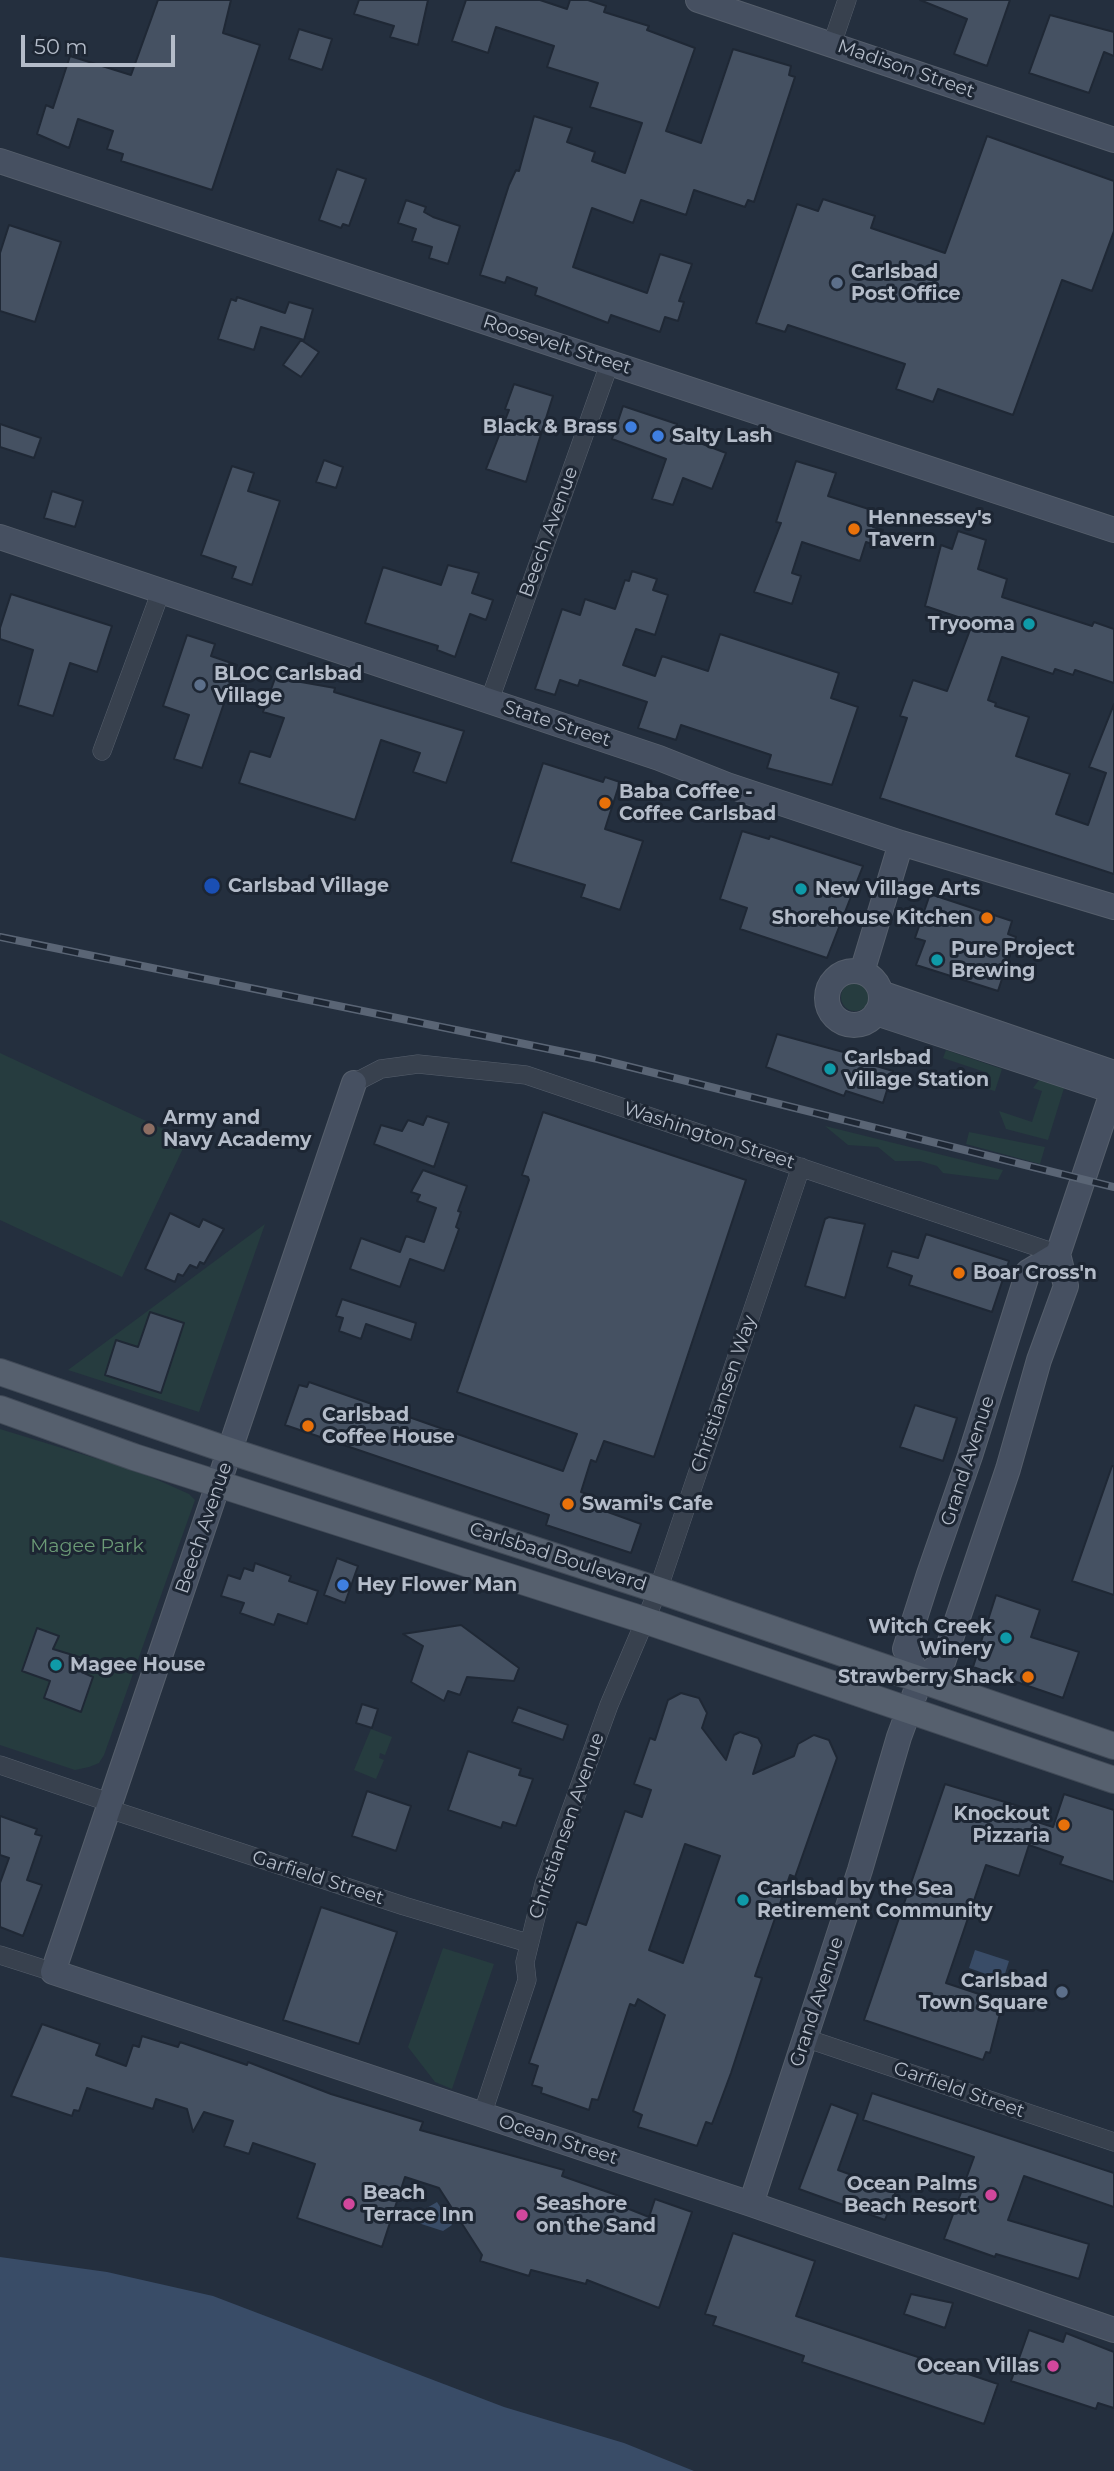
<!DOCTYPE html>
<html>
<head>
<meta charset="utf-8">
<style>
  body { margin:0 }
  #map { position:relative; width:1114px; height:2471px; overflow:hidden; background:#242f3e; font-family:Montserrat,sans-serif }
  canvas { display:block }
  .scale { position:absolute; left:21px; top:35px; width:154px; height:32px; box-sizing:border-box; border:4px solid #b4bcc9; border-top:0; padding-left:9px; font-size:21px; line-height:24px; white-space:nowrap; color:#b4bcc9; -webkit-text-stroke:5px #1d2633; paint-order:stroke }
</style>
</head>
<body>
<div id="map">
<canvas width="1114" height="2471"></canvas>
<div class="scale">50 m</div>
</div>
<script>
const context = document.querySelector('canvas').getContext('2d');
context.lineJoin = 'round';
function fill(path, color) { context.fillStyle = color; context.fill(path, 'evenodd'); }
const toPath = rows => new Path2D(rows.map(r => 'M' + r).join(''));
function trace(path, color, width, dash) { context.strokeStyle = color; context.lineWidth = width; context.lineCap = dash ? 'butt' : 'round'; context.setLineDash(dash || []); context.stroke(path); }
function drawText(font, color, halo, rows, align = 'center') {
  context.font = font + ' Montserrat,sans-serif'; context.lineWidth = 6; context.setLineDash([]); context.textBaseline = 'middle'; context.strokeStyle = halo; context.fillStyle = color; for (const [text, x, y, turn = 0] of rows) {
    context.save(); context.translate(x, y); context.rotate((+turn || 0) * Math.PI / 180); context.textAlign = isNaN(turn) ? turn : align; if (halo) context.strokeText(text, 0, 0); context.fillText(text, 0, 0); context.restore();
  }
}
fill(toPath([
  '841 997a14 14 0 1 1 28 0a14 14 0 1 1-28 0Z',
  [946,1050,1002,1069,995,1091,973,1085,988,1073,943,1058],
  [0,1053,187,1140,122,1277,0,1220],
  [1039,1080,1064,1088,1048,1140,1006,1129,999,1111,1032,1122,1042,1091,1033,1088],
  [825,1126,1003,1170,998,1180,943,1173,937,1166,920,1161,895,1161,878,1147,848,1145],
  [969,1132,1045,1147,1040,1164,966,1144],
  [265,1224,199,1412,68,1370],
  [0,1429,140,1472,189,1494,195,1500,104,1755,99,1763,89,1767,75,1770,0,1745],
  [371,1729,392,1737,385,1755,380,1753,379,1758,384,1760,376,1779,354,1770],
  [443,1948,494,1964,452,2089,435,2082,408,2047]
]), '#263c3f');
fill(toPath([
  [975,1950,1009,1961,1003,1980,969,1968],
  [437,2202,452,2225,443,2231,412,2221,413,2216],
  [0,2257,107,2272,213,2296,504,2407,624,2443,694,2471,0,2471]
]), '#394c67');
const building = toPath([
  [158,0,231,0,223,33,260,45,212,190,121,161,123,154,107,149,113,131,78,119,69,148,37,134,46,105,53,108,70,56,131,75,158,0],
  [359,0,428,0,418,45,390,37,394,26,354,14,359,0],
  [466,0,540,0,567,9,570,0,588,0,606,6,604,12,649,26,647,30,695,48,666,131,701,143,733,49,791,66,789,75,795,77,754,202,748,200,745,207,694,190,686,215,641,200,633,223,592,208,573,267,647,293,660,254,692,264,679,301,684,302,678,321,665,317,660,332,611,315,608,323,535,295,537,288,507,277,505,283,480,275,509,185,516,170,519,171,534,116,572,128,567,142,595,152,592,161,625,173,642,123,590,107,598,83,547,67,554,46,496,27,488,53,452,41,466,0],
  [920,0,1010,0,987,66,954,54,967,19,920,0],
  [1050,15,1114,32,1114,56,1104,52,1089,93,1029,73,1050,15],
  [299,29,332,39,322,70,289,59,299,29],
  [987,136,1114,181,1114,231,1092,291,1062,280,1013,415,938,389,933,402,896,389,905,364,788,325,785,332,756,323,797,204,818,211,823,199,875,216,871,228,945,253,987,136],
  [337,169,366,179,349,226,343,224,341,228,319,220,337,169],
  [406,200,426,207,424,212,433,217,460,226,448,264,429,258,432,247,412,241,416,229,398,223,406,200],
  [9,225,61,242,35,322,0,311,0,253,9,225],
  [237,297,285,313,289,302,313,309,304,340,261,327,254,350,218,339,231,299,236,301,237,297],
  [301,340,319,352,301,377,283,365,301,340],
  [514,384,553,396,526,482,486,469,509,410,505,409,514,384],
  [623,406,677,424,674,433,726,453,712,489,683,478,673,505,652,499,666,459,612,439,623,406],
  [0,424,41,438,34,458,0,447,0,424],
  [324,460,343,467,336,488,316,482,324,460],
  [796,461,836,473,828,496,878,512,873,527,883,530,878,546,866,542,860,561,802,542,792,573,801,576,792,604,754,592,781,523,776,522,796,461],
  [232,466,254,473,248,491,280,501,252,585,232,578,236,567,201,555,232,466],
  [52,491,83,501,75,527,44,518,52,491],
  [958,531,986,540,978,569,1007,579,1002,597,1092,626,1094,622,1114,629,1114,683,1075,670,1073,675,1055,669,1053,674,1002,657,988,700,996,703,995,706,1029,717,1016,756,1070,774,1056,814,1088,825,1106,773,1089,767,1114,704,1114,874,880,798,907,718,900,716,913,680,947,691,973,622,925,606,941,545,952,549,958,531],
  [448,565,479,573,472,593,493,600,486,620,470,614,455,657,437,650,438,646,365,623,383,567,441,585,448,565],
  [632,571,657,579,653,590,668,595,655,635,636,629,623,665,655,676,662,656,708,671,720,634,839,673,831,698,858,707,832,785,767,768,771,755,681,725,676,740,638,728,647,702,580,680,578,686,560,680,555,695,535,689,562,609,580,615,585,599,615,609,625,580,629,581,632,571],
  [11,594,112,626,97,672,70,663,53,716,18,705,33,650,0,639,0,628,11,594],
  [187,635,215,644,211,656,237,665,202,768,174,759,189,715,163,706,187,635],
  [279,667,301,682,335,688,334,692,464,731,446,783,413,772,420,753,381,740,355,820,239,783,250,751,270,757,284,718,263,712,279,667],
  [543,763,603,782,605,777,620,782,605,829,643,841,620,910,581,897,585,885,511,862,543,763],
  [742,831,769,839,770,836,863,866,827,958,740,929,747,908,720,899,742,831],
  [930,894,1012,921,1008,934,1016,937,998,991,916,965,925,941,915,938,930,894],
  [777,1034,858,1056,856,1060,893,1071,883,1103,846,1091,844,1096,766,1067,777,1034],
  [543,1112,746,1180,654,1457,604,1441,596,1462,591,1460,581,1492,587,1494,583,1503,641,1524,631,1553,546,1525,549,1515,285,1425,299,1385,307,1387,309,1382,563,1471,577,1434,457,1392,529,1180,528,1177,522,1175,543,1112],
  [427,1116,449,1123,434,1167,374,1144,381,1125,402,1131,408,1120,423,1125,427,1116],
  [423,1170,467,1186,458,1211,461,1212,456,1227,459,1229,444,1271,410,1259,400,1287,350,1269,361,1238,400,1252,406,1236,424,1242,436,1208,417,1201,420,1195,411,1192,423,1170],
  [170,1213,199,1227,203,1219,224,1229,204,1264,200,1262,197,1268,190,1265,183,1276,178,1274,175,1282,145,1269,170,1213],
  [829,1217,865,1224,845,1298,805,1286,825,1219,829,1217],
  [926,1234,1009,1261,992,1312,909,1285,912,1276,887,1267,892,1251,918,1258,926,1234],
  [342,1299,416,1323,411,1340,366,1324,361,1339,339,1331,343,1318,336,1316,342,1299],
  [150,1312,184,1323,161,1393,105,1375,116,1340,138,1347,150,1312],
  [915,1405,957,1418,943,1461,900,1447,915,1405],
  [1112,1466,1114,1466,1114,1595,1072,1581,1112,1466],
  [337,1558,358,1566,345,1603,324,1595,337,1558],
  [255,1563,291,1576,289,1581,318,1591,307,1624,278,1614,274,1625,240,1613,244,1603,221,1596,228,1575,240,1579,244,1568,253,1571,255,1563],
  [996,1595,1040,1610,1031,1637,1079,1652,1063,1698,973,1667,996,1595],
  [461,1625,519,1668,514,1681,467,1677,460,1695,448,1691,444,1701,411,1682,423,1646,403,1634,461,1625],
  [37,1628,59,1636,53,1649,89,1660,84,1673,93,1677,81,1712,44,1698,50,1681,22,1671,37,1628],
  [681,1693,699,1698,707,1713,702,1728,726,1760,734,1735,740,1732,758,1738,762,1745,753,1774,794,1756,798,1744,814,1735,829,1740,837,1758,795,1877,790,1875,755,1976,762,1978,731,2073,712,2124,706,2122,697,2146,638,2127,642,2115,633,2111,665,2015,638,1999,635,2006,630,2004,598,2100,592,2099,589,2110,541,2093,542,2088,532,2085,538,2066,529,2063,577,1922,586,1925,625,1811,642,1817,651,1790,634,1784,650,1738,655,1740,668,1700,681,1693],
  [685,1844,720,1856,683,1963,649,1950,685,1844],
  [362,1704,378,1709,372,1728,356,1723,362,1704],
  [518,1707,568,1725,563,1740,512,1722,518,1707],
  [468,1751,521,1769,519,1775,533,1779,516,1826,503,1822,501,1828,448,1810,468,1751],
  [945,1784,1025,1808,1022,1817,1053,1827,1064,1794,1114,1810,1114,1882,1060,1864,1063,1857,1029,1845,1019,1876,986,1865,946,1983,1003,2002,990,2053,986,2052,983,2060,864,2020,945,1784],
  [367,1791,411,1806,396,1851,352,1836,367,1791],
  [0,1816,37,1829,35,1834,42,1836,27,1880,42,1885,23,1936,0,1927,0,1883,9,1858,0,1855,0,1816],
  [321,1907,397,1932,359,2044,283,2020,321,1907],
  [42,2024,100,2044,96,2055,126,2066,133,2045,139,2047,142,2036,178,2047,180,2042,247,2065,248,2062,331,2094,423,2122,420,2130,564,2170,562,2176,622,2197,619,2205,649,2217,655,2199,692,2212,659,2308,587,2280,586,2284,531,2270,529,2276,480,2261,482,2255,439,2188,405,2177,382,2247,297,2218,315,2164,253,2143,249,2154,224,2146,233,2121,204,2112,193,2132,187,2109,156,2099,153,2109,87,2088,79,2111,74,2110,72,2116,11,2096,42,2024],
  [872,2093,1114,2173,1114,2207,1024,2176,1008,2220,1089,2244,1079,2279,996,2254,995,2257,944,2239,974,2157,863,2120,872,2093],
  [831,2104,858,2114,838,2170,896,2191,885,2220,799,2189,831,2104],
  [733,2233,815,2261,796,2316,998,2384,984,2424,802,2362,804,2356,713,2325,716,2317,705,2314,733,2233],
  [911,2294,953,2303,945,2328,904,2314,911,2294],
  [1029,2330,1063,2342,1066,2333,1114,2352,1114,2408,1098,2403,1096,2409,1011,2381,1029,2330]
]);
fill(building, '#455162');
trace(building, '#1f2835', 2);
const street = toPath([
  [832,44,847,0],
  [489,702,610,362],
  [102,751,161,591],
  [354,1083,381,1069,418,1064,526,1075,1058,1254],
  [0,1765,111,1803],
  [109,1809,404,1906,528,1943],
  [0,1955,53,1972],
  [805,2038,1114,2142],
  [482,2115,527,1980,525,1962,544,1884,609,1705,658,1590,801,1167]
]);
const secondary = toPath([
  [698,0,1114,140],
  [0,161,1114,530],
  [0,537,659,758,727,785,901,843,1114,907],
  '827 998a27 27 0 1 1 54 0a27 27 0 1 1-54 0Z',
  [862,972,901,843],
  [881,993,1114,1073],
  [876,1013,1113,1091],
  [354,1083,53,1972,751,2204,1114,2330],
  [920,1680,905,1649,929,1574,970,1456,1028,1272,1058,1254],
  [751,2204,860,1870,899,1737,920,1680,943,1662,1008,1469,1039,1360,1066,1286,1058,1254,1114,1087]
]);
const primary = toPath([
  [0,1372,230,1451,658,1590,1114,1746],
  [0,1409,134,1457,644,1620,1114,1780]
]);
trace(street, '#565f6c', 19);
trace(secondary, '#565f6c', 26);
trace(primary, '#414a57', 28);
trace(street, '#38414e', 18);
trace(secondary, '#465061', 24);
trace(primary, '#56606e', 26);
const rail = toPath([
  [0,937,598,1059,1114,1187]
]);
trace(rail, '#5a6575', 8);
trace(rail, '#1d2633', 5, [16]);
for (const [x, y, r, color] of [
  [837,283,7,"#5c6f8a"],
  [631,427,7,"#3f7fe0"],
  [658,436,7,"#3f7fe0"],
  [854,529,7,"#e8710a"],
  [1029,624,7,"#0f9aa8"],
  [200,685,7,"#5c6f8a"],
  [605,803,7,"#e8710a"],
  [212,886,9,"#1a4fb4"],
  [801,889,7,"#0f9aa8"],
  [987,918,7,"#e8710a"],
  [937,960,7,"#0f9aa8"],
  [830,1069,7,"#0f9aa8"],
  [149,1129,7,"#8d6e63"],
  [959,1273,7,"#e8710a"],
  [308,1426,7,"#e8710a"],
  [568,1504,7,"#e8710a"],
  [343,1585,7,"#3f7fe0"],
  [1006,1638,7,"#0f9aa8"],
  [56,1665,7,"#0f9aa8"],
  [1028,1677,7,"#e8710a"],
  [1064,1825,7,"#e8710a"],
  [743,1900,7,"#0f9aa8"],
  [1062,1992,7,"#5c6f8a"],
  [991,2195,7,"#d1479c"],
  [349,2204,7,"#d1479c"],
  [522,2215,7,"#d1479c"],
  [1053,2366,7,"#d1479c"]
]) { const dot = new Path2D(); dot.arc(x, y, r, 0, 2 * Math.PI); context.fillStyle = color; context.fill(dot); trace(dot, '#1d2633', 2.5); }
drawText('19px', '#b4bcc9', '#1d2633', [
  ["Madison Street",906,69,19],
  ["Roosevelt Street",557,345,18],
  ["Beech Avenue",549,532,-70],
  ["State Street",557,724,18],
  ["Washington Street",709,1136,18],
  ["Christiansen Way",724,1394,-71],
  ["Grand Avenue",968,1461,-72],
  ["Beech Avenue",204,1528,-71],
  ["Carlsbad Boulevard",558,1557,18],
  ["Christiansen Avenue",567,1826,-71],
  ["Garfield Street",318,1878,18],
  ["Grand Avenue",817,2002,-72],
  ["Garfield Street",959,2090,19],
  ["Ocean Street",558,2140,18]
]);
drawText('bold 19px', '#b4bcc9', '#1d2633', [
  ["Carlsbad",851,272],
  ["Post Office",851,294],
  ["Black & Brass",617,427,"right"],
  ["Salty Lash",672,436],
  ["Hennessey's",868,518],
  ["Tavern",868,540],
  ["Tryooma",1015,624,"right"],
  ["BLOC Carlsbad",214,674],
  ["Village",214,696],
  ["Baba Coffee -",619,792],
  ["Coffee Carlsbad",619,814],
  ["Carlsbad Village",228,886],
  ["New Village Arts",815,889],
  ["Shorehouse Kitchen",973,918,"right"],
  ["Pure Project",951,949],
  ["Brewing",951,971],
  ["Carlsbad",844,1058],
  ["Village Station",844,1080],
  ["Army and",163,1118],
  ["Navy Academy",163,1140],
  ["Boar Cross'n",973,1273],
  ["Carlsbad",322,1415],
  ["Coffee House",322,1437],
  ["Swami's Cafe",582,1504],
  ["Hey Flower Man",357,1585],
  ["Witch Creek",992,1627,"right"],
  ["Winery",992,1649,"right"],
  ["Magee House",70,1665],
  ["Strawberry Shack",1014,1677,"right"],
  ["Knockout",1050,1814,"right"],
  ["Pizzaria",1050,1836,"right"],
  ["Carlsbad by the Sea",757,1889],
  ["Retirement Community",757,1911],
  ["Carlsbad",1048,1981,"right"],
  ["Town Square",1048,2003,"right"],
  ["Ocean Palms",977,2184,"right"],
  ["Beach Resort",977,2206,"right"],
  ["Beach",363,2193],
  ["Terrace Inn",363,2215],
  ["Seashore",536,2204],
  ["on the Sand",536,2226],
  ["Ocean Villas",1039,2366,"right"]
], 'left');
drawText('19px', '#6b9a76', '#1d2633', [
  ["Magee Park",87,1546]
]);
</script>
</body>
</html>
